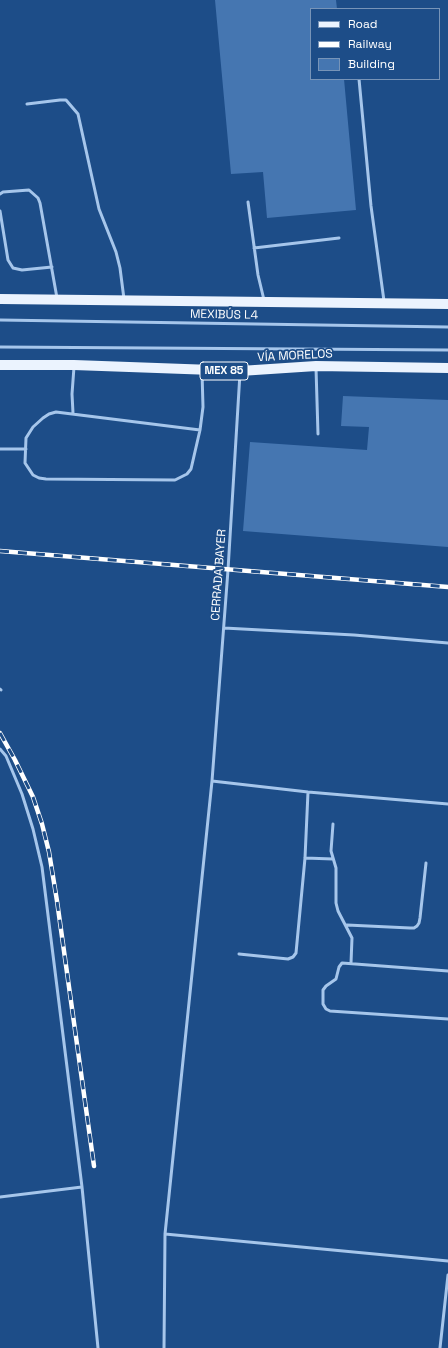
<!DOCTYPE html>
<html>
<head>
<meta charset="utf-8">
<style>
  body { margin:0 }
  #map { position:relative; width:448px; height:1348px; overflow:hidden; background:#1d4d88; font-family:"Space Grotesk",sans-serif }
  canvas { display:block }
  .legend { position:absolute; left:310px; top:8px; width:130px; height:72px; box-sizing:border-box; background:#1d4d88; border:1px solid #7794b8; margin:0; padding:5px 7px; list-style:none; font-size:12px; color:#fff }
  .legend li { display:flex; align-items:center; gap:8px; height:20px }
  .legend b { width:20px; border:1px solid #7794b8 }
</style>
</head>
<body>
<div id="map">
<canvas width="448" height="1348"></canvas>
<ul class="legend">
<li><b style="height:5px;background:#ebf3fe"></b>Road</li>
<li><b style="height:5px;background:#fff"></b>Railway</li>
<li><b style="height:11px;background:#4576b1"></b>Building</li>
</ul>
</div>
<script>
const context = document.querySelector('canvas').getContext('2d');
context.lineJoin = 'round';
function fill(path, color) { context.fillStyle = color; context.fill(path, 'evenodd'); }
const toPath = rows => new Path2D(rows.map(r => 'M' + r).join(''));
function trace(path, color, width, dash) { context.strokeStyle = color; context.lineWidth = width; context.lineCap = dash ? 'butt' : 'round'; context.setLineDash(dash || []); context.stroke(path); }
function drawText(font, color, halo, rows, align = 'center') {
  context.font = font + ' "Space Grotesk",sans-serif'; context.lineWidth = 3.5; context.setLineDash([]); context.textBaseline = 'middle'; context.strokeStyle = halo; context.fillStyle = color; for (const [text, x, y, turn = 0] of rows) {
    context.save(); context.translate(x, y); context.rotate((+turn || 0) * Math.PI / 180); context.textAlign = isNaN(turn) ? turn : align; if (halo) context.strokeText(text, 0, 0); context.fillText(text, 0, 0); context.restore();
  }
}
fill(toPath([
  [215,0,336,0,337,9,311,9,311,79,344,79,356,210,267,218,263,172,231,174],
  [343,396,448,400,448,547,243,531,250,442,367,450,369,427,341,426]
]), '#4576b1');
trace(toPath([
  [359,79,371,206,384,301],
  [27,104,60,100,66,100,78,114,99,209,116,252,120,268,124,299],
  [0,194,3,192,29,190,38,198,40,203,57,298],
  [248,202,258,275,264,300],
  [0,211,8,260,13,268,22,270,52,267],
  [254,248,339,238],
  [0,320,448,327],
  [0,347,448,350],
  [316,368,318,434],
  [56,412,200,430,191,469,187,474,175,480,46,479,39,478,33,475,25,463,26,438,33,427,43,418,49,414,56,412],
  [73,413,72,394,74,367],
  [200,430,203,407,202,372],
  [0,449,26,449],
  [224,628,354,635,448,643],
  [0,689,1,690],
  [0,749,6,756,22,794,33,829,42,867,82,1187,98,1348],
  [212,781,308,792,448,804],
  [333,824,331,851,336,868,336,903,338,911,352,938,351,963],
  [305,858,333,859],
  [347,925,410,928,414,928,417,926,419,923,420,918,426,863],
  [239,954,288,959,293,957,296,953,305,858,308,792],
  [448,971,342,963,339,967,336,979,326,986,323,990,323,1004,326,1009,330,1011,448,1019],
  [0,1197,82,1187],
  [165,1234,448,1261],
  [164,1348,165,1234,212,781,228,570,240,373],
  [440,1348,448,1275]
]), '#a6c6eb', 3);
trace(toPath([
  [0,299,448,304],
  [0,365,74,365,240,371,316,366,448,368]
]), '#ebf3fe', 10);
const rail = toPath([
  [0,551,448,587],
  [0,733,15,760,33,797,42,824,49,852,57,901,94,1166]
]);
trace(rail, '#fff', 4.5);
trace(rail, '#1d4d88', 3, [9]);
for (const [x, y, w] of [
  [224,371,48]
]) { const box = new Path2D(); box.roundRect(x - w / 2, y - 9, w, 18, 3); context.fillStyle = '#1d4d88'; context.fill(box); trace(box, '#fff', 1); }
drawText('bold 11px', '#fff', null, [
  ["MEX 85",224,371]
]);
drawText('12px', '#fff', '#1d4d88', [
  ["MEXIBÚS L4",224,315,1],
  ["VÍA MORELOS",295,356,-3],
  ["CERRADA BAYER",219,575,-86]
]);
</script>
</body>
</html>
